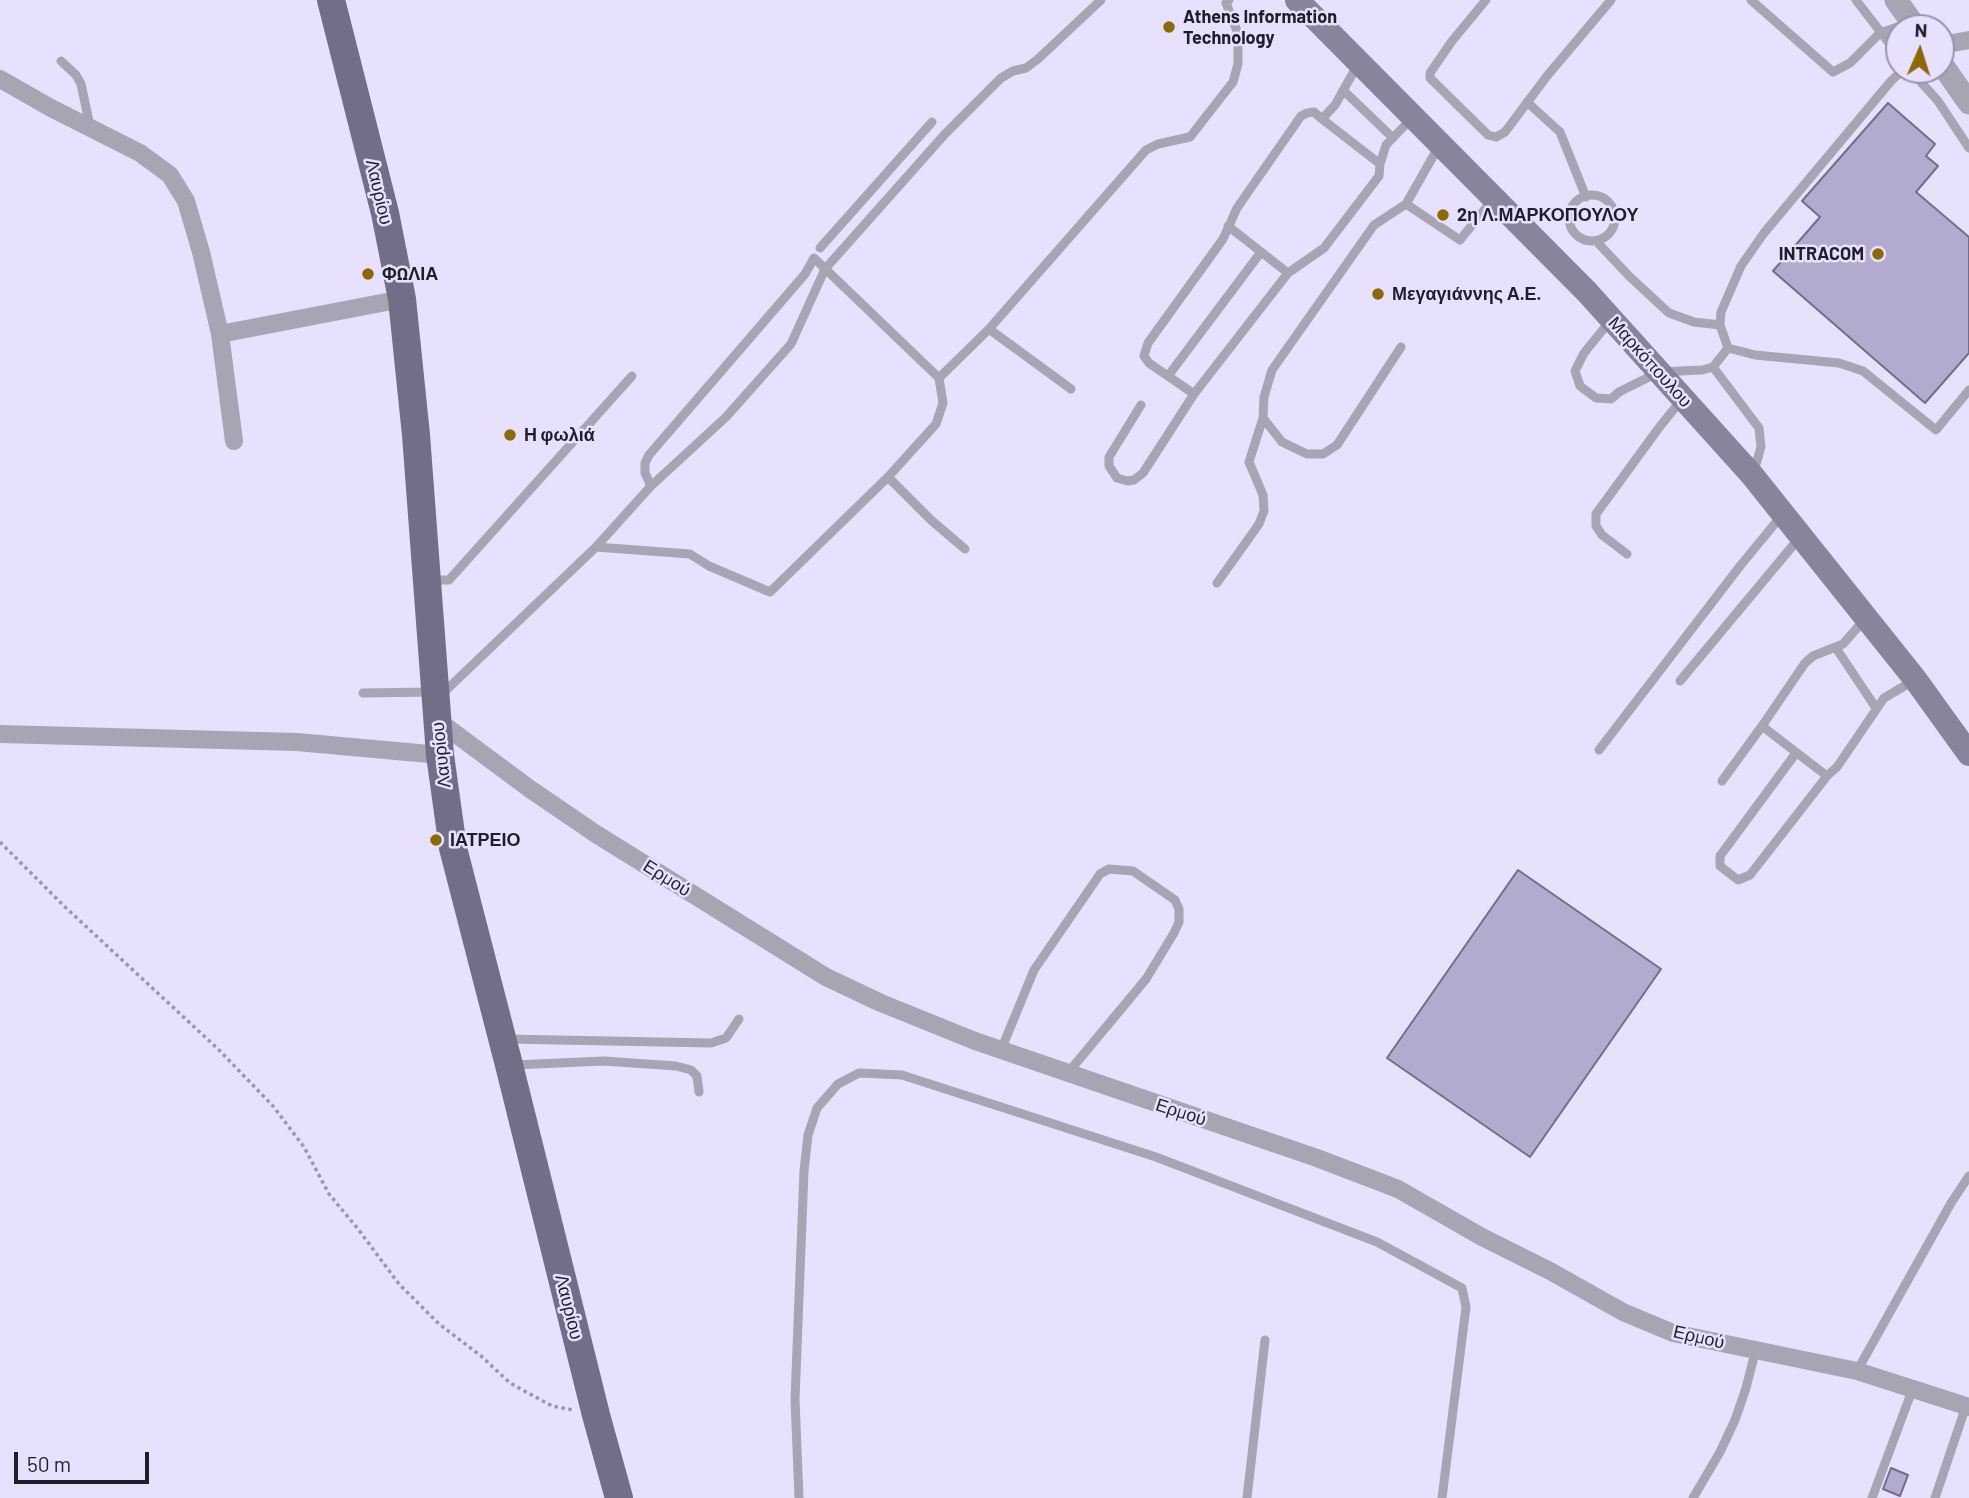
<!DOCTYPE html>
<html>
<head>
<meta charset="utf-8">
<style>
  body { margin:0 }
  #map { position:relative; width:1969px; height:1498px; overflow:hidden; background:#e7e1fe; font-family:Barlow,sans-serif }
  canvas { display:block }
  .north { position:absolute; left:1885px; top:14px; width:70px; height:70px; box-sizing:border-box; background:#e7e1fe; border:2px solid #9893aa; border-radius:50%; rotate:3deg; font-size:19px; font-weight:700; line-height:28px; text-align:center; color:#211e2b }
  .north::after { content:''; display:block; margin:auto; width:24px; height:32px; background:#8b6808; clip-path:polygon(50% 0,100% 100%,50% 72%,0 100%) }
  .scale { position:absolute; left:14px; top:1452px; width:135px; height:32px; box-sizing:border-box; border:4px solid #211e2b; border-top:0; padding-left:9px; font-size:21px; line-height:24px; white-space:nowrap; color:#211e2b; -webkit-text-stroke:5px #e7e1fe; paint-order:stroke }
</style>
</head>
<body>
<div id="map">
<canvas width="1969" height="1498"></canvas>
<div class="north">N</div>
<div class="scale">50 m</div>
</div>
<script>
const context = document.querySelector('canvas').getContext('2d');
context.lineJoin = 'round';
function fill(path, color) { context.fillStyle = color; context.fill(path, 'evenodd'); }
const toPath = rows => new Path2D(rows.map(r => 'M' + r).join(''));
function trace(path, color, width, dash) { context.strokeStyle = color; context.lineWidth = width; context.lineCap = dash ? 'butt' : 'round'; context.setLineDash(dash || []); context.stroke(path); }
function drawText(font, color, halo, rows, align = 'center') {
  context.font = font + ' Barlow,sans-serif'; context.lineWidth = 5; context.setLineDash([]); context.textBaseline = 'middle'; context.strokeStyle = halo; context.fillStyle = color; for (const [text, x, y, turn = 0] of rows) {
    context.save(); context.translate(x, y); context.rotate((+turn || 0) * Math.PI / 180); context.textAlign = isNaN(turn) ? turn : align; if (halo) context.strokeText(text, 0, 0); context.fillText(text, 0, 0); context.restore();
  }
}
const building = toPath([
  [1888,103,1935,144,1926,156,1938,166,1916,192,1969,237,1969,353,1925,403,1773,271,1820,217,1802,201,1888,103],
  [1518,870,1661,969,1530,1157,1387,1058,1518,870],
  [1891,1468,1908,1475,1900,1496,1883,1489,1891,1468]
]);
fill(building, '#b3abce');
trace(building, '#736c8c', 2);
trace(toPath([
  [0,842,65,907,218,1049,273,1106,304,1147,329,1194,358,1229,399,1284,439,1324,481,1356,510,1383,552,1406,573,1410]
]), '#9b96ad', 3.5, [3.5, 3.5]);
trace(toPath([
  [1486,0,1452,41,1430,73,1430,78,1488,135,1496,137,1505,132,1547,76,1611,0],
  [1751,0,1833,72,1850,63,1880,33,1912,22],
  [1856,0,1899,56],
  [61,61,76,75,81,84,90,126],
  [1358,64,1335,105,1322,119,1314,112,1307,113,1301,116,1237,208,1223,239,1148,343,1144,356,1149,363,1194,394,1288,273,1324,248,1379,176,1380,164,1386,145,1412,118],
  [1910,70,1938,101,1969,148],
  [1343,90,1393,138],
  [1527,102,1560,132,1586,197],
  [1322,119,1380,164],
  '1569 218a23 23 0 1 1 46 0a23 23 0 1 1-46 0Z',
  [1406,204,1460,240,1493,199],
  [1228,226,1288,273],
  [1596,241,1630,277,1669,313,1694,322,1720,325],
  [820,248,932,122],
  [1610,321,1584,353,1575,371,1580,386,1596,398,1611,399,1619,392,1659,372,1702,370,1713,367,1728,348],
  [989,329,1071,389],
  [1728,348,1720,325,1721,312,1741,266,1764,233,1891,81,1903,70],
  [1728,348,1755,355,1839,363,1863,371,1936,430,1969,390],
  [1713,367,1759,428,1761,447,1754,471],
  [1168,376,1261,252],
  [1141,405,1109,457,1109,466,1117,478,1128,481,1134,480,1143,473,1194,394],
  [1263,418,1282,442,1307,454,1323,454,1337,445,1401,347],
  [888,477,931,520,965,549],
  [651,486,645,473,645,463,649,455,805,274,814,258,939,378,989,329,1146,150,1158,144,1190,137,1233,82,1238,64,1238,48,1237,31,1226,3,1229,0],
  [596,547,690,554,709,566,770,592,888,477,936,424,943,403,939,378],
  [1627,554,1602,535,1596,526,1596,514,1658,429,1682,399],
  [432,580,449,580,632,376],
  [1217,583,1259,524,1264,511,1263,495,1249,462,1263,418,1264,397,1272,370,1374,225,1406,204,1439,146],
  [1865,619,1843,644,1813,656,1805,663,1762,726,1827,776,1837,767,1884,698,1913,681],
  [1836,648,1876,708],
  [1680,681,1800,537],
  [363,693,431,692],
  [442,694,596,547,651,486,726,417,791,344,825,269,945,134,1001,78,1013,71,1026,68,1038,59,1101,0],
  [1599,750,1740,566,1782,515],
  [1796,753,1720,856,1720,866,1738,880,1750,875,1827,776],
  [1722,781,1762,726],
  [507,1039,711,1043,726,1038,739,1019],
  [1001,1050,1034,970,1100,874,1109,869,1133,871,1175,900,1179,909,1179,922,1174,933,1146,979,1067,1074],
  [514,1065,604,1061,676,1066,691,1070,697,1076,699,1092],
  [1857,1371,1951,1203,1969,1176],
  [799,1498,795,1399,804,1171,808,1135,817,1108,838,1084,859,1073,902,1075,1156,1157,1377,1242,1462,1288,1466,1307,1442,1498],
  [1247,1498,1265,1340],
  [1693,1498,1720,1452,1735,1420,1746,1388,1756,1349],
  [1872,1498,1913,1388],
  [1935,1498,1966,1406]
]), '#a7a4b4', 9);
trace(toPath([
  [1941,45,1969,40],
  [0,79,51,108,140,153,170,175,186,201,201,252,220,334],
  [234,441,220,334,402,299],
  [437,720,530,789,596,834,826,977,881,1003,975,1041,1317,1158,1398,1189,1482,1237,1550,1271,1623,1312,1673,1333,1857,1371,1969,1407],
  [0,734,297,742,440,755]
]), '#a7a4b4', 18);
trace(toPath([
  [1896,0,1916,28],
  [1941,63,1969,103]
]), '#a7a4b4', 23);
trace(toPath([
  [1297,0,1587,292,1752,475,1915,679,1969,754]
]), '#89849b', 24);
trace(toPath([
  [331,0,385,213,402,299,416,435,440,755,453,848,509,1065,596,1415,619,1498]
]), '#736d88', 28);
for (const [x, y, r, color] of [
  [1169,27,7,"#8b6808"],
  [1443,215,7,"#8b6808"],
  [1878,254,7,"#8b6808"],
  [368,274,7,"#8b6808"],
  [1378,294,7,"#8b6808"],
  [510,435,7,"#8b6808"],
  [436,840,7,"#8b6808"]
]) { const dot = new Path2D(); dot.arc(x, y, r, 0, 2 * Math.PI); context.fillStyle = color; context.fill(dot); trace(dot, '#e7e1fe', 2.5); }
drawText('bold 18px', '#211e2b', '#e7e1fe', [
  ["Athens Information",1183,17],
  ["Technology",1183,38],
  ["2η Λ.ΜΑΡΚΟΠΟΥΛΟΥ",1457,215],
  ["INTRACOM",1864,254,"right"],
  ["ΦΩΛΙΑ",382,274],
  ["Μεγαγιάννης Α.Ε.",1392,294],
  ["Η φωλιά",524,435],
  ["ΙΑΤΡΕΙΟ",450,840]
], 'left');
drawText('18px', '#211e2b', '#e7e1fe', [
  ["Λαυρίου",379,192,77],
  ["Μαρκόπουλου",1650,362,48],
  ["Λαυρίου",441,755,-96],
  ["Ερμού",667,878,32],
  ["Ερμού",1181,1112,18],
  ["Λαυρίου",569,1307,76],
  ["Ερμού",1699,1337,13]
]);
</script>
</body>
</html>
